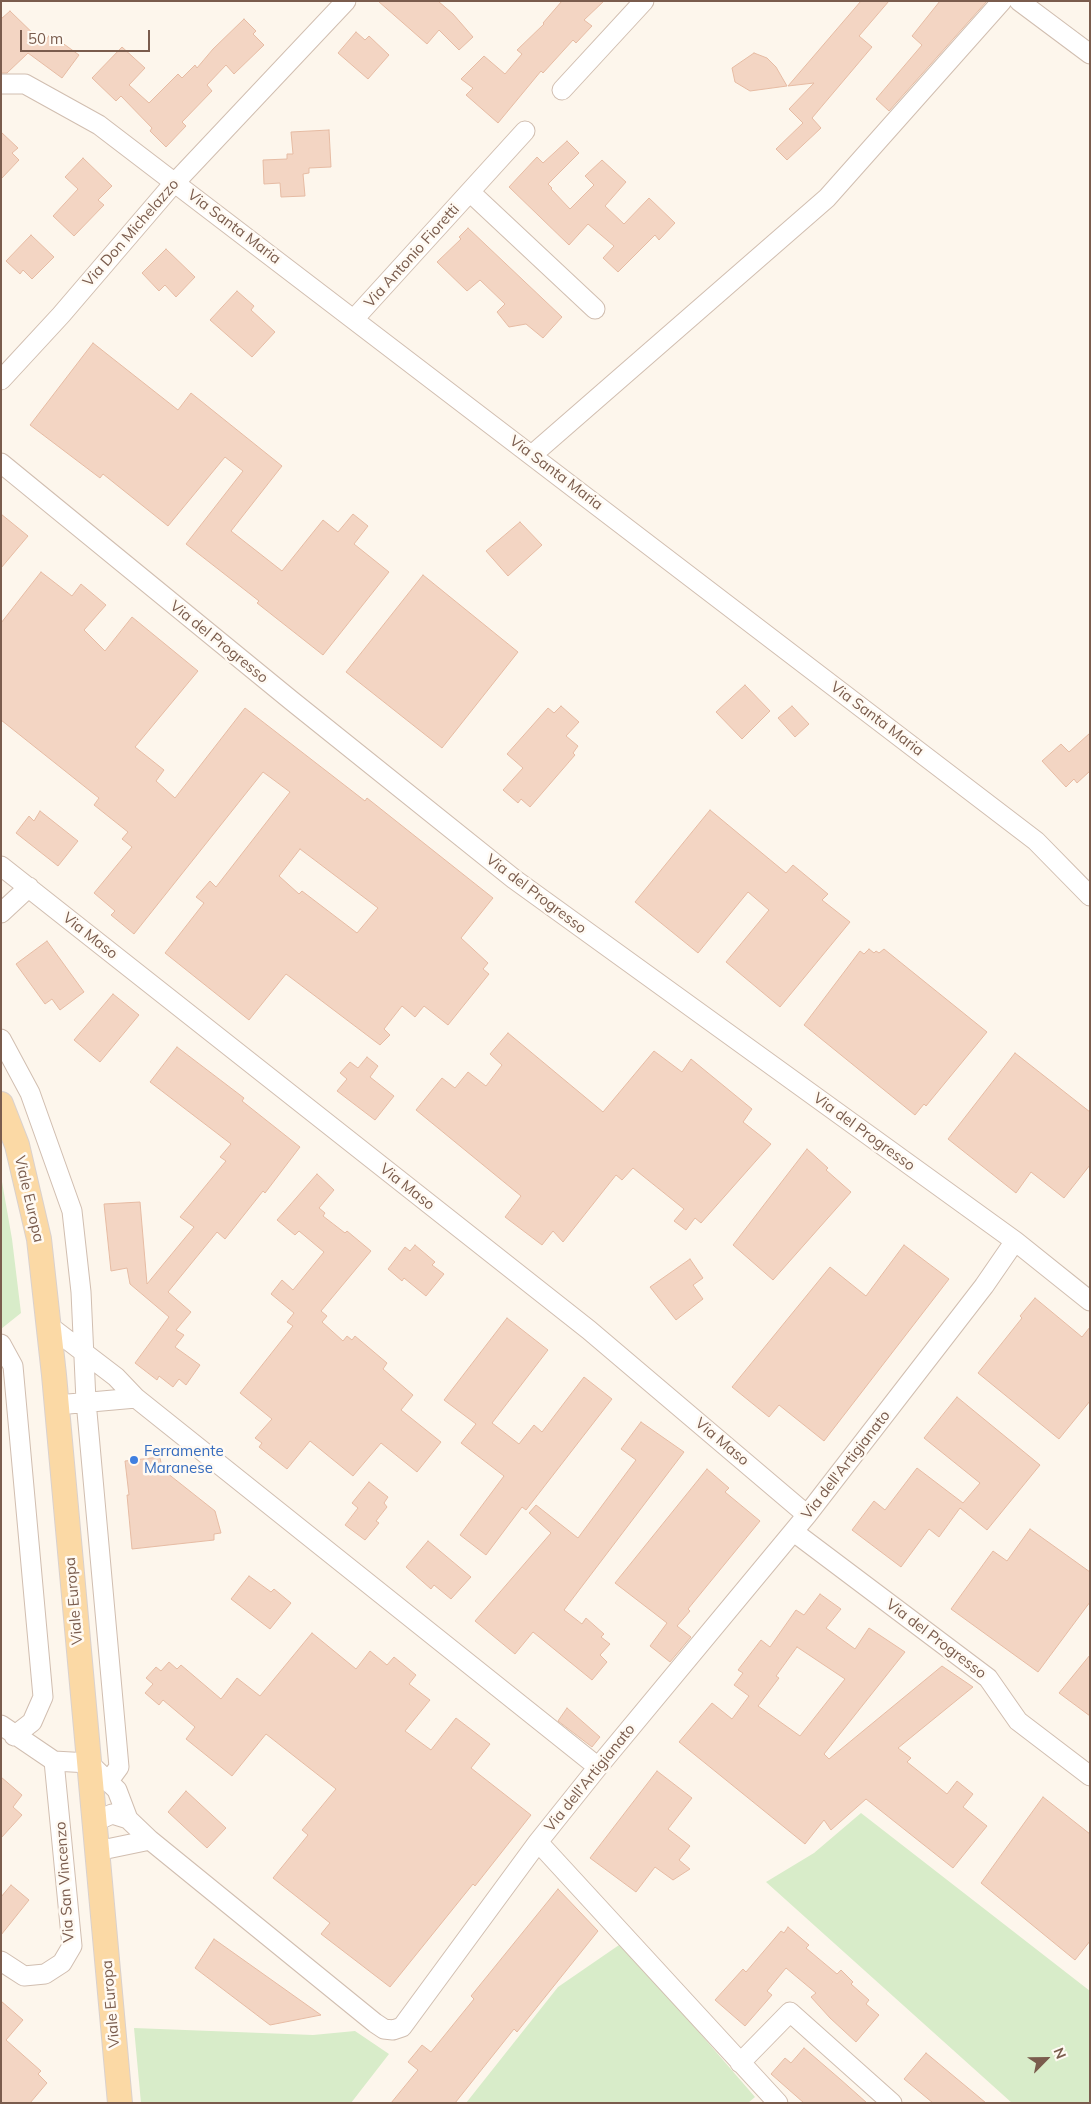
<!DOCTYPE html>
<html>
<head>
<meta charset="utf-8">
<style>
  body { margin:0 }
  #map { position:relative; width:1091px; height:2104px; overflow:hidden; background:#fdf6ec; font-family:Mulish,sans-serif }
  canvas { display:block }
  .frame { position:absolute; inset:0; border:2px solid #7a5c4d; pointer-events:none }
  .north { position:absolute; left:1021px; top:2034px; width:50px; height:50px; -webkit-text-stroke:4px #fffaf3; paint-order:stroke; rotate:67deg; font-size:14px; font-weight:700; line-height:20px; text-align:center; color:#7a5c4d }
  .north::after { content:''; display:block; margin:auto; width:18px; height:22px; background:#7a5c4d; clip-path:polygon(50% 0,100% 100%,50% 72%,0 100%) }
  .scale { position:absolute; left:20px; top:30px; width:130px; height:22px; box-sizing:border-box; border:2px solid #7a5c4d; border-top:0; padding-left:6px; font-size:15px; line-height:18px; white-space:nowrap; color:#7a5c4d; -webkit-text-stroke:4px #fffaf3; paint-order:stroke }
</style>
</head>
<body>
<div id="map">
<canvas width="1091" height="2104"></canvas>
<div class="frame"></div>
<div class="north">N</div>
<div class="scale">50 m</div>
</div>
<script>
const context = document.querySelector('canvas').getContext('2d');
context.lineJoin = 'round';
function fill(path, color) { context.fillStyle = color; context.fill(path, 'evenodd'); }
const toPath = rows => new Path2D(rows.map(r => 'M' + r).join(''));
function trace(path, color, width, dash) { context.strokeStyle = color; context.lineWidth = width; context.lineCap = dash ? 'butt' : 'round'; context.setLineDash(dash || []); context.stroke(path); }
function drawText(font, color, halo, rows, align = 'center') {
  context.font = font + ' Mulish,sans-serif'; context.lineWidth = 5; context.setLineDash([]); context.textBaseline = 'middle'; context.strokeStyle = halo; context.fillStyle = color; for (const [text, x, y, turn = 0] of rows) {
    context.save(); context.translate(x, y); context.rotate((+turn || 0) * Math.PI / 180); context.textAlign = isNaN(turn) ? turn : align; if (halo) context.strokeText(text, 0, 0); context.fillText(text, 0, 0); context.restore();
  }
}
fill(toPath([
  [1,1176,12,1239,21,1313,1,1329],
  [861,1813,1090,1991,1090,2103,1012,2103,766,1882,814,1853],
  [622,1943,755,2097,748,2103,466,2103,558,1987],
  [134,2028,313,2035,355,2031,389,2054,351,2103,141,2103]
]), '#d8ecc9');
const building = toPath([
  [378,1,438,1,453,14,473,37,459,50,439,30,427,44,378,1],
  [562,1,604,1,584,20,592,26,576,43,573,40,543,73,541,71,498,123,466,95,473,88,461,79,484,56,505,74,522,54,517,50,544,24,543,23,562,1],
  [861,1,889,1,859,36,872,47,812,118,821,128,787,160,776,149,803,123,789,109,814,83,788,86,861,1],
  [940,1,987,1,889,111,876,99,922,45,912,36,940,1],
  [10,11,44,44,50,34,79,55,62,78,28,53,7,73,1,73,1,19,10,11],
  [244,19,256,31,253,34,264,45,234,74,226,65,207,85,212,91,182,122,186,126,166,147,150,131,152,128,121,96,116,101,92,78,122,47,145,68,129,85,149,103,178,74,182,78,195,65,197,68,213,49,244,19],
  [356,32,365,40,369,36,389,55,368,79,338,53,356,32],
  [754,53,767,58,776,67,787,86,750,91,735,82,732,68,754,53],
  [329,130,331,167,309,168,309,173,303,174,305,196,281,197,280,183,264,184,263,160,287,159,287,154,293,154,291,132,329,130],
  [1,132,18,148,12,153,19,160,1,179,1,132],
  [567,141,579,153,548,184,552,188,551,189,570,209,594,185,585,176,602,160,626,182,605,206,624,224,649,198,675,223,659,240,655,235,618,272,603,258,614,246,588,224,569,245,509,187,537,157,543,163,567,141],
  [83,158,112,186,98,200,104,205,74,236,53,216,78,189,65,177,83,158],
  [468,228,562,317,543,338,526,324,509,327,497,312,505,304,480,280,467,291,437,262,461,239,459,237,468,228],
  [31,235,54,257,32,279,23,270,20,274,6,261,31,235],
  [166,249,195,277,176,297,165,285,159,291,142,273,166,249],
  [237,291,254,306,251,310,275,332,252,357,210,320,237,291],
  [93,343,178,410,191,393,282,466,231,531,282,571,323,520,338,532,353,514,368,526,354,544,389,572,323,655,257,603,259,601,186,544,243,471,225,457,168,526,103,474,100,478,30,425,93,343],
  [1,514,28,536,1,568,1,514],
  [520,522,542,545,508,576,486,551,520,522],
  [41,572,72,596,81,584,106,605,84,630,105,651,132,617,198,671,135,747,164,770,156,781,175,798,245,708,365,801,367,798,493,898,461,938,488,963,483,969,489,974,448,1025,424,1006,415,1017,402,1006,384,1029,390,1035,380,1045,286,974,249,1020,165,953,204,903,196,897,210,881,216,887,290,792,263,772,134,934,111,915,115,911,94,893,132,847,122,839,128,832,94,805,99,798,1,720,1,623,41,572],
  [300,849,378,908,357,933,302,891,299,894,279,876,300,849],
  [423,575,518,652,442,748,346,672,423,575],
  [745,685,770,711,742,739,716,712,745,685],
  [561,706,579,722,566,736,578,746,573,753,575,755,530,807,521,799,518,803,503,790,523,768,507,754,548,708,554,713,561,706],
  [792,706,809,724,795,737,778,718,792,706],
  [1090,733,1090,771,1077,783,1074,779,1066,787,1042,761,1061,744,1069,752,1090,733],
  [710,810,786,873,793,865,828,894,822,900,850,922,780,1007,726,962,769,910,748,892,698,953,635,902,710,810],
  [40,811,78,841,58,866,16,833,29,816,34,821,40,811],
  [47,941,84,992,60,1010,52,999,45,1004,16,964,47,941],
  [869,949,874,953,876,951,879,953,884,949,987,1032,926,1106,924,1104,915,1115,804,1025,860,951,864,954,869,949],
  [113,994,139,1015,100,1062,74,1040,113,994],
  [508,1033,603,1112,654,1051,682,1072,691,1059,752,1109,743,1122,771,1144,701,1223,695,1218,686,1230,674,1221,684,1209,633,1168,622,1180,616,1175,563,1242,553,1231,542,1245,505,1217,521,1196,416,1110,442,1078,455,1088,468,1072,486,1086,502,1065,490,1054,508,1033],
  [177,1047,244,1098,242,1101,300,1147,265,1193,263,1191,225,1239,217,1232,168,1292,191,1312,176,1330,184,1335,175,1347,200,1365,186,1385,179,1379,173,1387,159,1376,157,1380,135,1363,169,1317,130,1284,127,1268,111,1271,104,1204,140,1202,147,1284,194,1227,180,1217,226,1161,220,1157,231,1144,150,1082,177,1047],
  [1015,1053,1090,1112,1090,1165,1064,1198,1031,1172,1016,1193,948,1139,1015,1053],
  [367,1057,378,1066,370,1077,394,1096,375,1120,337,1091,347,1079,340,1073,350,1062,358,1068,367,1057],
  [807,1149,828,1168,826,1170,851,1192,773,1280,733,1245,807,1149],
  [317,1174,334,1190,319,1208,325,1213,323,1216,345,1233,347,1231,371,1251,321,1311,327,1316,322,1322,343,1341,347,1336,352,1340,355,1336,387,1363,383,1369,413,1395,401,1410,441,1442,417,1472,381,1443,353,1476,310,1441,287,1469,259,1447,262,1443,255,1438,272,1419,240,1393,293,1326,287,1322,294,1313,271,1294,282,1280,293,1290,324,1252,299,1231,295,1235,277,1220,317,1174],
  [415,1245,435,1262,432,1265,444,1274,426,1296,404,1278,402,1281,388,1269,405,1247,410,1251,415,1245],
  [904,1245,949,1279,824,1441,779,1405,769,1417,732,1387,830,1267,866,1296,904,1245],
  [690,1259,703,1278,693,1285,703,1299,676,1320,650,1287,690,1259],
  [1035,1298,1082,1337,1090,1327,1090,1401,1059,1439,978,1373,1022,1318,1020,1316,1035,1298],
  [507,1318,548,1350,492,1423,519,1444,534,1425,542,1432,584,1377,612,1399,526,1510,522,1507,486,1555,460,1535,504,1476,461,1443,476,1424,444,1400,507,1318],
  [957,1397,1040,1465,987,1530,960,1508,939,1537,929,1529,901,1567,852,1530,874,1501,885,1510,917,1468,963,1503,980,1483,924,1438,957,1397],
  [641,1422,684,1452,564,1610,582,1624,586,1618,604,1634,601,1637,610,1644,600,1655,607,1662,592,1680,533,1632,515,1654,475,1621,551,1533,529,1513,536,1505,578,1538,636,1460,621,1449,641,1422],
  [160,1457,162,1469,215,1511,221,1533,214,1534,214,1540,132,1549,127,1495,129,1495,125,1461,160,1457],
  [707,1469,729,1488,725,1492,760,1521,688,1609,690,1611,677,1626,691,1637,670,1662,650,1646,667,1623,615,1583,707,1469],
  [369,1482,388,1497,384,1503,387,1507,376,1521,379,1523,365,1540,345,1525,358,1508,352,1503,369,1482],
  [1030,1529,1090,1572,1090,1602,1038,1672,951,1609,993,1551,1007,1561,1030,1529],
  [428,1541,471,1577,451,1599,434,1585,431,1589,406,1567,428,1541],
  [249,1576,271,1592,274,1589,291,1603,270,1629,231,1599,249,1576],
  [820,1594,841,1609,826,1628,855,1649,869,1628,905,1652,824,1754,829,1759,942,1666,973,1687,898,1748,911,1758,907,1762,947,1794,957,1781,973,1794,963,1807,987,1826,953,1868,866,1799,831,1830,824,1820,805,1844,679,1742,712,1703,732,1719,749,1696,734,1685,743,1673,738,1670,761,1640,770,1647,796,1610,804,1615,820,1594],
  [797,1647,845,1679,800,1736,758,1706,779,1678,776,1676,797,1647],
  [312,1633,356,1669,370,1651,387,1665,394,1657,416,1675,409,1684,430,1700,405,1731,431,1750,456,1718,490,1744,471,1768,531,1815,475,1886,473,1884,390,1987,321,1934,330,1923,273,1878,308,1835,302,1830,336,1789,266,1734,232,1776,186,1739,195,1727,163,1700,159,1705,145,1693,153,1684,146,1678,156,1667,161,1671,169,1662,177,1669,181,1665,221,1699,237,1678,260,1696,312,1633],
  [1090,1655,1090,1716,1059,1693,1090,1655],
  [567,1708,600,1737,592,1747,558,1721,567,1708],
  [657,1771,692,1798,668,1829,690,1846,679,1860,690,1869,673,1880,655,1867,636,1892,590,1858,657,1771],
  [1,1777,22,1795,13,1807,22,1815,1,1838,1,1777],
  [186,1791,226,1828,207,1848,168,1812,186,1791],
  [1043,1797,1090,1834,1090,1941,1075,1960,981,1883,1043,1797],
  [11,1885,29,1900,1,1935,1,1897,11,1885],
  [558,1889,598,1931,517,2032,514,2029,455,2103,391,2103,418,2070,408,2062,422,2045,431,2052,474,1999,471,1996,558,1889],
  [788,1927,809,1945,806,1948,837,1974,841,1970,853,1982,851,1984,869,2000,866,2004,879,2015,856,2042,830,2018,811,1997,816,1993,786,1968,767,1991,772,1995,745,2026,715,2000,743,1969,746,1972,781,1931,784,1933,788,1927],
  [214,1939,321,2015,270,2025,195,1968,214,1939],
  [1,2001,23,2020,6,2040,41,2071,38,2074,47,2083,30,2103,1,2103,1,2001],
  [804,2048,840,2079,867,2103,804,2103,771,2074,785,2058,791,2063,804,2048],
  [926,2053,986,2103,933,2103,904,2079,926,2053]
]);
fill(building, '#f3d5c3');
trace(building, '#e6bba3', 1);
const minor = toPath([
  [1019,1,1090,54],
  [1,84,25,84,99,125,1036,841,1090,896],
  [562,90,644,1],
  [470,192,595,309],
  [354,319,525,131],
  [1,380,61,315,168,190,346,1],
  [532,455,827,198,1002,1],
  [1,463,292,701,514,879,1015,1241,1090,1301],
  [1,866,589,1330,807,1515],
  [1,913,29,887],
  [1,1039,30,1093,72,1211,81,1292,86,1401,119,1767,108,1782],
  [48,1325,116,1377,136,1398,598,1767],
  [1,1344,13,1366,43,1697,32,1722,14,1736],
  [57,1405,136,1398],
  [794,1532,988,1678,1018,1721,1090,1776],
  [1,1725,54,1761,89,1763,117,1790,128,1819,150,1840,375,2023,384,2029,393,2030,402,2027,538,1842,598,1767,807,1515,984,1286,1015,1241],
  [94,1822,112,1814,128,1819],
  [538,1842,778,2103],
  [97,1851,150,1840],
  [1,1961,24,1976,45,1974,62,1963,72,1946,54,1761],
  [740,2063,790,2012,892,2103]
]);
const major = toPath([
  [1,1104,17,1145,39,1239,54,1375,120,2103]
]);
trace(minor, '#d1beb0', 21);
trace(major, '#dad1cd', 26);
trace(minor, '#fff', 19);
trace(major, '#fbd9a5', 24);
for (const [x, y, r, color] of [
  [134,1460,5,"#3f7fe0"]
]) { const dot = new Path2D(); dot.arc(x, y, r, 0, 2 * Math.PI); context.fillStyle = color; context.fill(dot); trace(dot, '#fffaf3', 2); }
drawText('15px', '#7a5c4d', '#fffaf3', [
  ["Via Santa Maria",234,227,37],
  ["Via Don Michelazzo",131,233,-49],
  ["Via Antonio Fioretti",412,256,-48],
  ["Via Santa Maria",556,473,37],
  ["Via del Progresso",219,642,39],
  ["Via Santa Maria",877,719,37],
  ["Via del Progresso",536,894,37],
  ["Via Maso",90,936,38],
  ["Via del Progresso",864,1132,36],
  ["Via Maso",407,1187,38],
  ["Viale Europa",29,1199,77],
  ["Via Maso",722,1442,40],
  ["Via dell'Artigianato",846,1465,-52],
  ["Viale Europa",74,1601,-95],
  ["Via del Progresso",936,1639,37],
  ["Via dell'Artigianato",590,1778,-51],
  ["Via San Vincenzo",65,1882,-94],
  ["Viale Europa",111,2004,-95]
]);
drawText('15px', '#366cbe', '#fffaf3', [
  ["Ferramente",144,1451],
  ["Maranese",144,1468]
], 'left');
</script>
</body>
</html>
